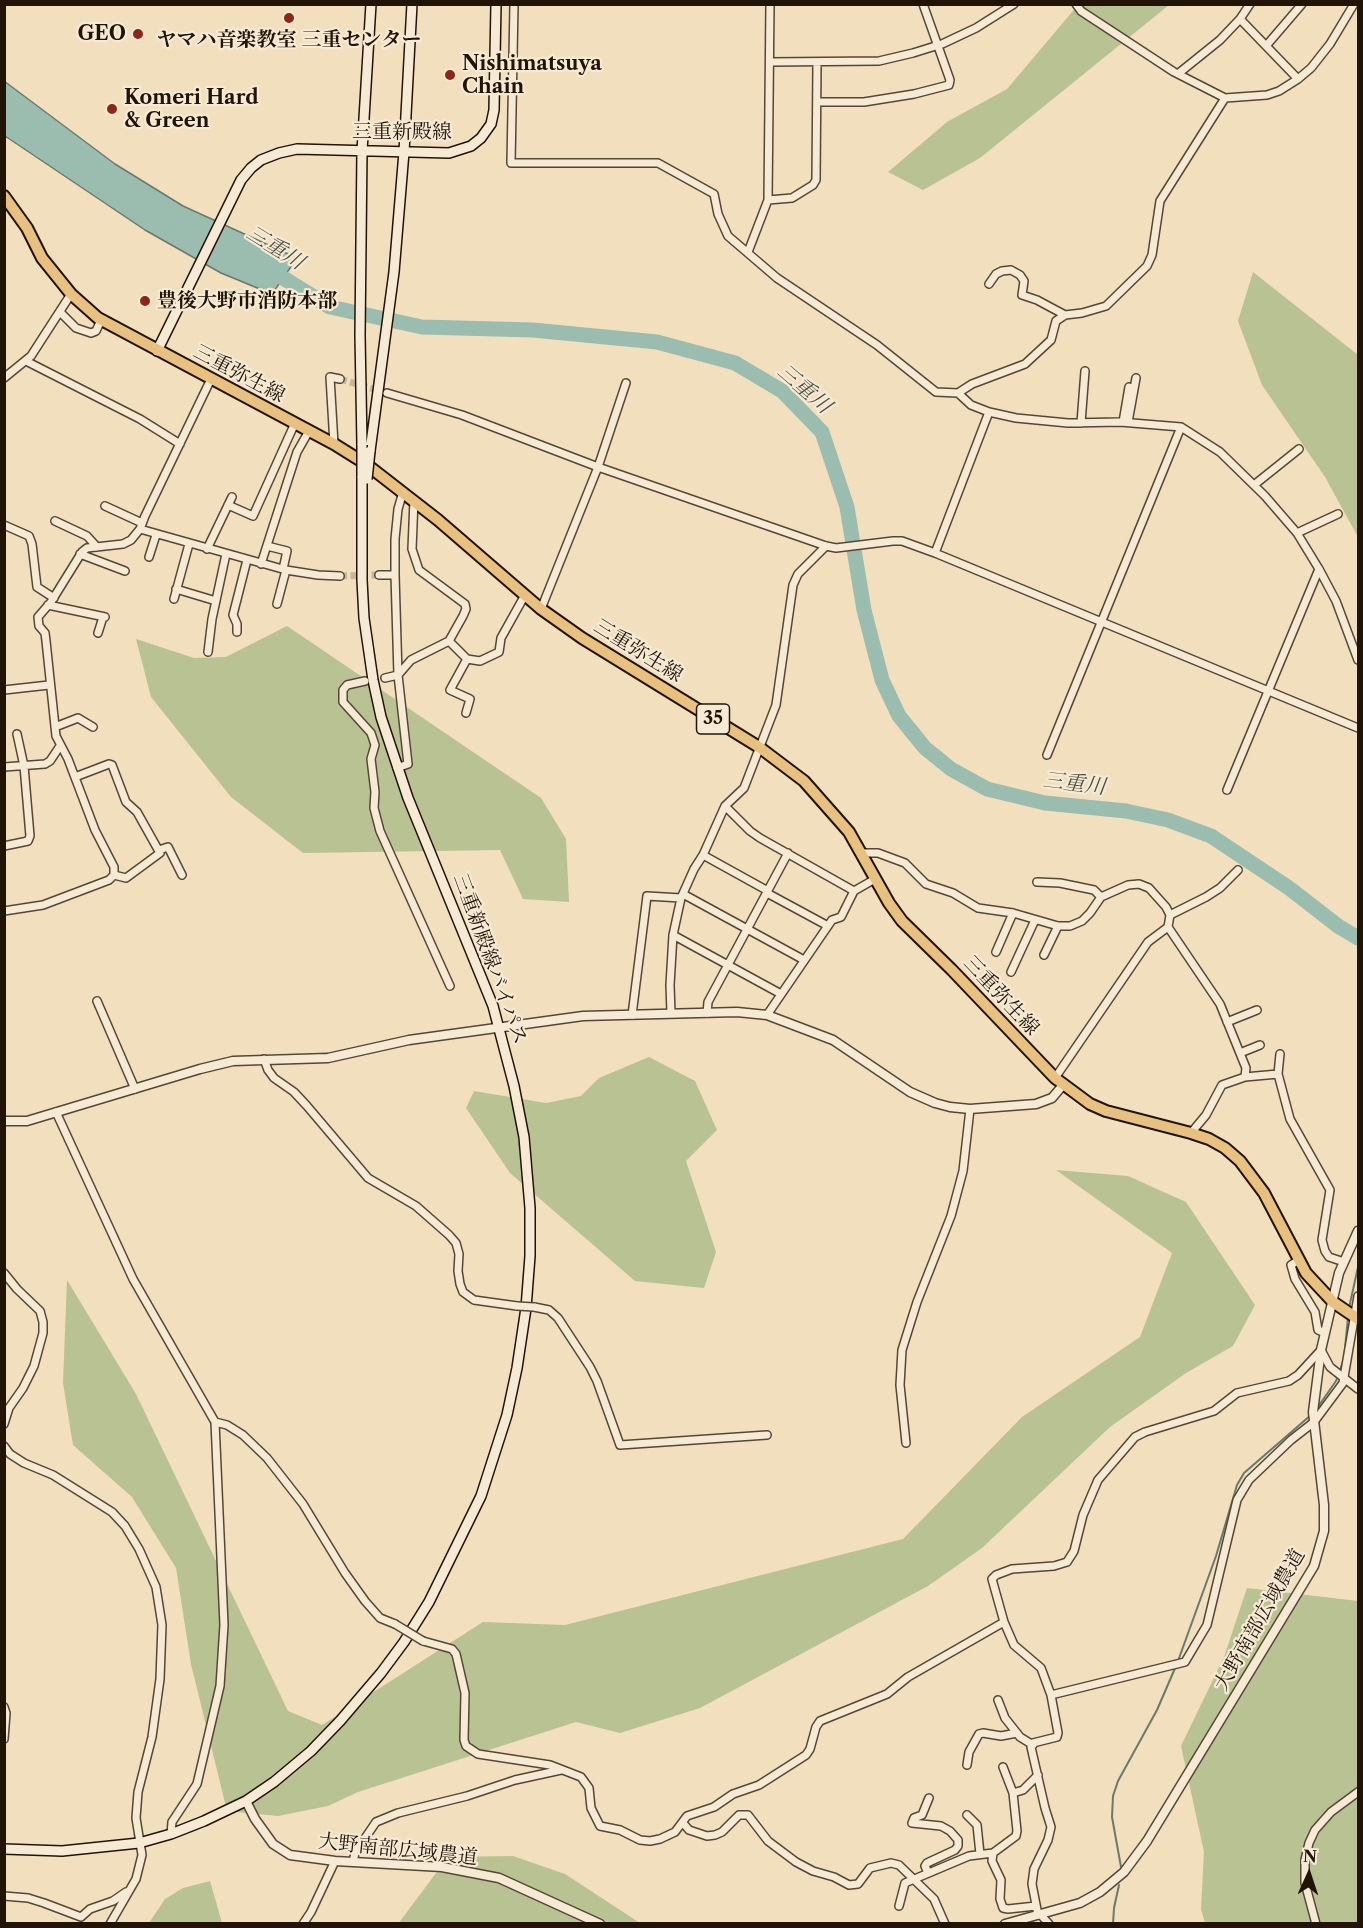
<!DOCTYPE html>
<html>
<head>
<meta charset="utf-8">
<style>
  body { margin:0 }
  #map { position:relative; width:1363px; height:1928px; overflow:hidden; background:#f1dfbe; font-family:"Libre Caslon Text",serif }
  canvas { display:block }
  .frame { position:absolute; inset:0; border:6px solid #211407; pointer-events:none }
  .north { position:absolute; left:1279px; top:1844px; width:60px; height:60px; -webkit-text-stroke:4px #f6ead5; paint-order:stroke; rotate:3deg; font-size:16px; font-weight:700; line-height:24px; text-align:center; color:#211407 }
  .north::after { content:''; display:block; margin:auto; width:21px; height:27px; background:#211407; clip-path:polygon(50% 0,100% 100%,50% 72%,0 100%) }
</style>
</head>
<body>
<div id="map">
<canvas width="1363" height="1928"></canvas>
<div class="frame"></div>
<div class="north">N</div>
</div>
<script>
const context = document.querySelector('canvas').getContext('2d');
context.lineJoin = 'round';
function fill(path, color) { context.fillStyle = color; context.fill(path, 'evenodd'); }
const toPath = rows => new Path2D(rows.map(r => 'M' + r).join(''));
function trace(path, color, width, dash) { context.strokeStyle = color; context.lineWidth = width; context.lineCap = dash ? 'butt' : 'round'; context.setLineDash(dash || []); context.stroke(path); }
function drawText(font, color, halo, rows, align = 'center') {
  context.font = font + ' "Libre Caslon Text","Noto Serif JP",serif'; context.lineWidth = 4.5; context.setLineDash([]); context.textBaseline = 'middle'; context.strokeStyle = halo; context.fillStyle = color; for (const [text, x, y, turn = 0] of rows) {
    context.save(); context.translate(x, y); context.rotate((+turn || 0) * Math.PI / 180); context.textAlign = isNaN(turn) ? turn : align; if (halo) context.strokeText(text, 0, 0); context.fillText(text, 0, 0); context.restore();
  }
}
fill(toPath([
  [1078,5,1169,5,980,158,923,190,888,172,947,122,1007,89],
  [1253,272,1358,355,1358,537,1325,477,1262,385,1238,321],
  [287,626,541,798,566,839,569,902,523,899,500,850,303,853,231,797,151,697,136,639,194,658,226,657],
  [649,1057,695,1081,717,1130,686,1161,716,1252,704,1288,635,1281,510,1173,466,1108,474,1091,546,1103,581,1096,599,1078],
  [1056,1170,1128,1176,1186,1202,1255,1305,1233,1346,1186,1373,1110,1427,982,1548,928,1586,700,1708,620,1733,576,1722,358,1792,328,1806,278,1816,227,1811,191,1664,176,1568,132,1497,73,1445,63,1383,67,1280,136,1394,288,1711,322,1725,483,1622,565,1625,903,1539,1022,1417,1140,1337,1172,1253],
  [1247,1588,1358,1601,1358,1923,1205,1923,1201,1909,1204,1852,1181,1746,1224,1657],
  [513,1856,565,1874,640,1923,398,1924,448,1857],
  [210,1881,222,1923,149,1923,165,1899,183,1888]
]), '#b9c292');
const water = toPath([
  [4,81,115,164,183,206,297,258,272,294,221,273,145,230,5,136,4,81]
]);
fill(water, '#9bbdb0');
trace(water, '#6a796c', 1.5);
trace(toPath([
  [1349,1308,1358,1267],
  [1315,1411,1336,1381,1344,1359,1348,1317],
  [1178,1661,1216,1556,1237,1485,1244,1473,1311,1415],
  [1121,1867,1112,1817,1113,1796,1118,1781,1157,1710,1176,1666],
  [1113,1924,1114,1908,1119,1885]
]), '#6a796c', 2);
trace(toPath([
  [267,268,330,307,422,327,533,330,657,342,735,363,782,391,822,432,847,507,864,610,882,680,899,716,925,748,951,769,987,789,1045,803,1126,811,1168,820,1211,836,1289,888,1338,926,1358,938]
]), '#9bbdb0', 15);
trace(toPath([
  [340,379,387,393],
  [340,576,379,575]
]), '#c7b699', 7, [7, 3.5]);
const minor = toPath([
  [514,4,511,163,658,163,714,194,718,214,728,236,777,278,877,345,936,392,958,393,971,405,989,412,1016,418,1068,423,1120,422,1181,427,1220,452,1265,496,1297,533,1319,569,1336,601,1358,660],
  [1076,4,1081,11,1174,72,1225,98,1267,95,1279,91,1298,79,1311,68,1330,44,1354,4],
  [1240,19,1298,79],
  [1266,46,1302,4],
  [771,62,879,61,913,53,942,44,976,28,1014,4],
  [1179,73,1220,40,1240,19,1250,4],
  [817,102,864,102,914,94,949,85,950,80,923,4],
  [768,200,792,198,813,185,816,180,817,62],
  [748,252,768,200,770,4],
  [989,284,996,274,1002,271,1011,270,1020,275,1024,281,1022,295,1037,300,1065,315,1082,313,1106,306,1147,266,1152,255,1160,201,1225,98],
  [60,312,76,328,91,333,96,331,101,320],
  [26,361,140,419,180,444],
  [4,378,31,356,71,294],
  [387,393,462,415,598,467,826,546,836,548,893,541,902,541,935,553,1358,728],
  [958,393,972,384,1025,364,1051,340,1056,321,1065,315],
  [1123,422,1129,387],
  [1128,422,1136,378],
  [1081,423,1085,371],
  [334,444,330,377,340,379],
  [1254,485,1299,449],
  [414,500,412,549,419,570,465,604,466,609,463,616,449,641,467,659],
  [228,505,253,516,295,423],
  [105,506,142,523],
  [55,521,87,536,97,547],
  [4,525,29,536,32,544,37,587,54,598],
  [140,529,286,570,277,604],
  [1297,533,1338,514],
  [267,546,287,551,283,569],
  [207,549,232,497],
  [935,553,989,412],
  [80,554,125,571],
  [149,557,156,535],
  [261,564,297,452,309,431],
  [286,570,318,575,340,576],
  [379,575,395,575,395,539,398,509,403,492],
  [395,575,398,675,408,764,397,768],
  [176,589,216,601],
  [174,599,189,544],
  [48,605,105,617],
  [541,609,598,467,626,383],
  [237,632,237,624,233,615,247,560],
  [98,633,103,617],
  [208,652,212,619,226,554],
  [385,678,398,675,411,660,449,641],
  [365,681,347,685,343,690,343,702,371,733,375,745,371,759,375,792,374,808,380,831,450,986],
  [4,690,49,685],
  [466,713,470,699,450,690,467,659,480,661,499,652,501,638,525,595],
  [55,727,78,718,93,727],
  [1047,755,1181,427],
  [4,767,45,764,50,761,60,746],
  [75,777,109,764,112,765,126,802,137,812,160,853,126,878,114,875],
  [1227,790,1319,569],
  [725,806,750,831,760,838,854,891],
  [4,846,28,841,30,836,24,766,17,734],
  [159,850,168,847,182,875],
  [861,853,878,853,905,863,926,884,953,893,978,908,1013,913,1058,926,1070,926,1082,921,1090,913,1101,897,1128,885,1139,884,1149,888,1166,907,1170,915,1168,927,1148,942,1055,1078],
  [703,855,768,891],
  [1037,882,1060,883,1094,890,1101,897],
  [767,893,828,926],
  [683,894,804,960],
  [4,911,43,905,109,880,114,875,114,867,95,830,68,759,56,736,46,641,45,633,39,626,38,617,51,602,82,552,87,548,123,544,131,540,140,529,145,516,211,379],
  [1170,915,1206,897,1220,888,1238,870],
  [1168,927,1220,1004,1246,1068,1245,1077,1222,1085,1206,1115,1191,1133],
  [673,935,781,994],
  [996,952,1013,913],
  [1044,955,1058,926],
  [1011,972,1035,920],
  [97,1001,135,1089],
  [671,1013,670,985,673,935,681,898,694,869,703,855,725,806,744,788,776,705,793,585,798,574,826,546],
  [707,1013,708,1002,788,853],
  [632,1015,647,896,681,898],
  [767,1015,832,920,841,917,854,891,875,879],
  [1227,1022,1257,1010],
  [1240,1053,1260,1045],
  [264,1059,268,1070,274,1078,294,1092,307,1106,368,1178,416,1206,449,1235,456,1243,459,1254,458,1271,460,1284,463,1292,474,1300,517,1306],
  [1278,1074,1290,1119,1330,1190,1322,1240,1325,1251,1329,1257,1344,1262],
  [1245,1077,1278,1074,1280,1054],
  [56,1112,133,1279,215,1422,224,1625,220,1686,197,1784,172,1822,171,1834],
  [1299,1260,1291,1265,1295,1279,1315,1312,1318,1330,1325,1333],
  [4,1273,17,1289,40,1311,43,1322,43,1333,34,1366,23,1388,9,1408,4,1424],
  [534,1307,549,1310,558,1318,590,1367,597,1381,620,1445,767,1435],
  [215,1422,227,1425,243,1435,267,1458,303,1504,345,1573,365,1601,380,1618,395,1624],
  [906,1443,900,1385,902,1350,917,1302,951,1216,963,1171,970,1109],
  [4,1446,10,1454,24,1463,53,1475,112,1512,125,1526,139,1549,156,1587,162,1625,160,1679,152,1737,138,1792,136,1818,142,1855,136,1879,110,1924],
  [423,1641,452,1649,456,1654,465,1693,464,1740,466,1746,478,1754,550,1765,581,1777,589,1788,591,1808,600,1826,620,1830,640,1840,650,1841,660,1839,675,1832,687,1816,714,1807,733,1794,759,1785,806,1755,810,1749,816,1727,820,1721,887,1694,908,1677,1004,1622],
  [1051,1695,1185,1662,1207,1625,1237,1500,1249,1480,1291,1440,1314,1422,1343,1383,1358,1296],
  [998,1700,1005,1718,1020,1737,1033,1745],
  [4,1707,6,1713,4,1739],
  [967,1765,969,1752,979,1734,983,1733,1001,1736,1017,1733],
  [1003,1767,1013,1793,1017,1831,1016,1836,993,1853,992,1861,1001,1880,1000,1899,1003,1908,1008,1909,1036,1906],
  [1013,1793,1023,1790,1038,1775],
  [967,1815,977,1825,980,1854],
  [683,1823,689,1830,707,1836,715,1835,722,1832,739,1815,748,1815,768,1841,796,1862,813,1871,834,1877,849,1885,858,1884,870,1868,891,1863,899,1865,934,1899,945,1924],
  [353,1862,355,1853,376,1822,398,1813,467,1796,515,1780,561,1770],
  [928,1873,925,1866,927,1863,955,1850,958,1846,958,1840,950,1831,941,1826,912,1823,914,1818,922,1815,929,1798],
  [4,1896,28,1898,44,1903,81,1917,90,1909,113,1901,126,1892],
  [899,1906,905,1883,969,1856,993,1853],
  [1040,1914,1049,1924],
  [1038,1915,1032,1884,1034,1869,1048,1840,1051,1827,1045,1808,1031,1747,1033,1743,1057,1737,1058,1733,1051,1695,1041,1668,1014,1645,1004,1622,992,1579,996,1575,1012,1569,1054,1566,1067,1562,1074,1551,1083,1515,1098,1480,1135,1437,1145,1432,1214,1411,1237,1393,1289,1381,1298,1375,1321,1350,1330,1367,1358,1389],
  [303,1924,311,1912,335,1861],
  [1316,1924,1305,1883,1305,1860,1309,1843,1315,1830,1331,1812,1358,1792]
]);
const tertiary = toPath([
  [4,1121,27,1121,200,1069,233,1061,328,1058,409,1040,583,1016,737,1012,767,1015,833,1040,910,1092,935,1103,950,1107,970,1109,1036,1104,1052,1098,1063,1085],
  [246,1801,255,1819,273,1844,290,1855,335,1861,442,1867,499,1878,600,1924],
  [1005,1924,1080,1903,1100,1892,1124,1872,1147,1841,1314,1566,1324,1531,1324,1505,1313,1412,1321,1350,1339,1273,1358,1231]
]);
const secondary = toPath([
  [157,351,241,180,251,168,261,160,279,153,297,149,449,153,471,146,481,138,491,124,494,110,496,4],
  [362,445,360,335,362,151,371,4],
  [370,451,394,272,404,152,412,4],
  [4,1849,62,1851,139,1843,171,1834,204,1821,246,1801,274,1782,311,1751,340,1721,381,1673,404,1642,429,1602,481,1496,507,1415,517,1368,526,1308,530,1256,530,1208,524,1137,514,1086,493,1006,408,798,381,717,373,680,364,618,362,580,362,476]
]);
const primary = toPath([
  [4,196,27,228,42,258,71,294,98,318,334,444,366,464,438,520,541,609,582,638,759,747,804,781,849,832,889,903,902,921,952,970,1055,1078,1090,1104,1106,1111,1191,1133,1209,1139,1225,1148,1240,1161,1264,1193,1306,1273,1333,1302,1358,1319]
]);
trace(minor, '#554735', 10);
trace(tertiary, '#554735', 11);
trace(secondary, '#211407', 12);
trace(primary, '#211407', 14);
trace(minor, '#f6ead5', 7);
trace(tertiary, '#f6ead5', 8);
trace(secondary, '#f6ead5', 9);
trace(primary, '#e8c07f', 10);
const minorBridge = toPath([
  [517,1306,534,1307],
  [395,1624,423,1641]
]);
const secondaryBridge = toPath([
  [362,476,362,445],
  [367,479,370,451]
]);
trace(minorBridge, '#554735', 10, []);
trace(secondaryBridge, '#211407', 12, []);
trace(minorBridge, '#f6ead5', 7);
trace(secondaryBridge, '#f6ead5', 9);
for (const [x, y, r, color] of [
  [289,18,6,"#8f2418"],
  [138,34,6,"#8f2418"],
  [450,75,6,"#8f2418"],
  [112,109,6,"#8f2418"],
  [145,301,6,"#8f2418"]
]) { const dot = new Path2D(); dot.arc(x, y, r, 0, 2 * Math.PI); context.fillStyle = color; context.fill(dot); trace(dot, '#f6ead5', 2); }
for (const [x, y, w] of [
  [713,719,33]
]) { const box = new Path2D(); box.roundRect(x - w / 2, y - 15, w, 30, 4.5); context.fillStyle = '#f6ead5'; context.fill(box); trace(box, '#211407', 1.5); }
drawText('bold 18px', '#211407', null, [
  ["35",713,719]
]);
drawText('bold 20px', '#211407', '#f6ead5', [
  ["GEO",126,34,"right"],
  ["ヤマハ音楽教室 三重センター",289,40,"center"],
  ["Nishimatsuya",462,64],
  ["Chain",462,87],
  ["Komeri Hard",124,98],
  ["& Green",124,121],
  ["豊後大野市消防本部",157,301]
], 'left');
drawText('20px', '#211407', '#f6ead5', [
  ["三重新殿線",402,132],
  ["三重弥生線",239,374,28],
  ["三重弥生線",638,651,32],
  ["三重新殿線バイパス",490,959,70],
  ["三重弥生線",1001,996,47],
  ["大野南部広域農道",1260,1620,-60],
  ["大野南部広域農道",398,1850,6]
]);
drawText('italic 21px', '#4c4f42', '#f6ead5', [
  ["三重川",275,248,32],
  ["三重川",804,389,41],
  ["三重川",1074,784,7]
]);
</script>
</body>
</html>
